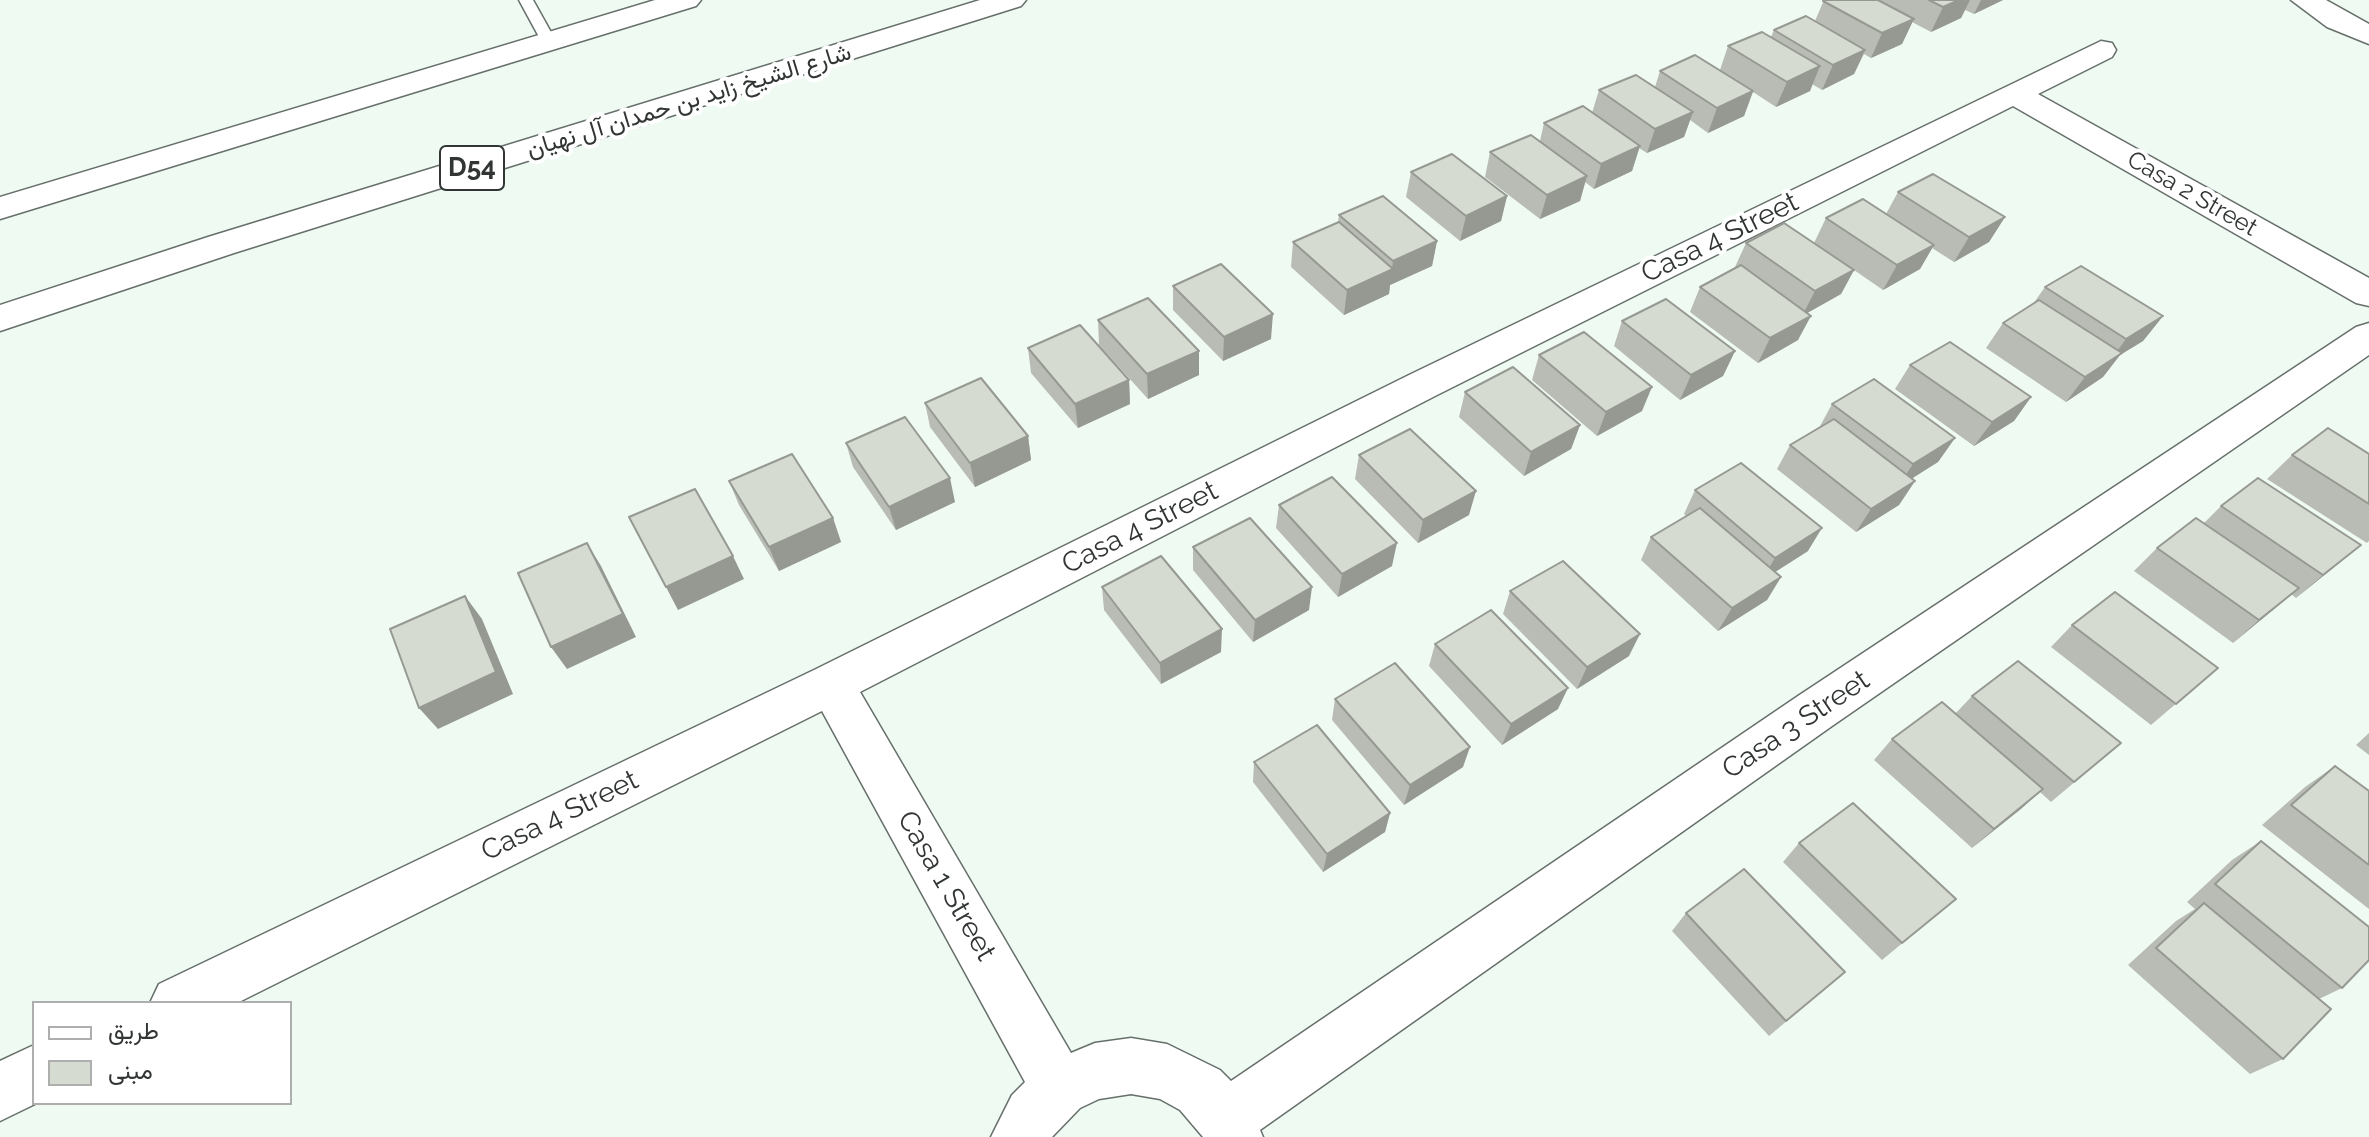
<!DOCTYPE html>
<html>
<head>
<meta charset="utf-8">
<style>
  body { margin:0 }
  #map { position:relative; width:2369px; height:1137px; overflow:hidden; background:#effaf3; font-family:Raleway,Vazirmatn,sans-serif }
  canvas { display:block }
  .legend { position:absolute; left:32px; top:1001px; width:260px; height:104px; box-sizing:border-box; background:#fff; border:2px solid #adaead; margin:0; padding:10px 14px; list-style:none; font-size:24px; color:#313533 }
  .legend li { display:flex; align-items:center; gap:16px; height:40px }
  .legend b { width:40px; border:2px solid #adaead }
</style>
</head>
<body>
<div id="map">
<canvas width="2369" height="1137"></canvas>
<ul class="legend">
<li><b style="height:10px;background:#fff"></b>طريق</li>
<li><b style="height:22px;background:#d6dbd1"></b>مبنى</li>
</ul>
</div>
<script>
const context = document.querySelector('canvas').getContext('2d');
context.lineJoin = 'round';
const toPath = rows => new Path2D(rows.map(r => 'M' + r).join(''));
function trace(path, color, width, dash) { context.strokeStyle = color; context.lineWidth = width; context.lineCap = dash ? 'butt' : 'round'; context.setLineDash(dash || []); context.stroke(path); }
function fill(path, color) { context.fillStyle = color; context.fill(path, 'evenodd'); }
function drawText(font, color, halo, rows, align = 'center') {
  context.font = font + ' Raleway,Vazirmatn,sans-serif'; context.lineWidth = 8; context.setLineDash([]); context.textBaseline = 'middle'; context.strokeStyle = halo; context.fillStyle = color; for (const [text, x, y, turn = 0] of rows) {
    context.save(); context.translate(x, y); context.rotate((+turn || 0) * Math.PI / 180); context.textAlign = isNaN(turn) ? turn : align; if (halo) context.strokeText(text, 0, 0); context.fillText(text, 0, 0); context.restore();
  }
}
const lane = toPath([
  [519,0,533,0,557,43,554,46,544,46,519,0]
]);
const street = toPath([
  [2291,0,2326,0,2369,24,2369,44,2327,27,2291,0],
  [2101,41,2112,43,2116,50,2112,57,2038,94,2369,278,2369,306,2356,303,2013,106,1437,395,860,692,1071,1053,1095,1043,1131,1038,1167,1044,1220,1070,1231,1081,1798,696,2356,327,2369,323,2369,355,1832,726,1260,1130,1263,1137,1203,1137,1180,1110,1160,1099,1131,1094,1099,1099,1080,1108,1052,1137,991,1137,1012,1095,1025,1082,822,711,237,1003,150,1003,159,984,814,670,1409,375,2101,41],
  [34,1045,34,1103,37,1103,0,1121,0,1061,34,1045]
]);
const primary = toPath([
  [655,0,701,0,696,6,0,219,0,197,655,0],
  [980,0,1026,0,1021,6,234,253,0,331,0,305,208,237,980,0]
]);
trace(lane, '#666f6a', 3);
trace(street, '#666f6a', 3);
trace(primary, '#666f6a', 3);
fill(lane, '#fff');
fill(street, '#fff');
fill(primary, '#fff');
fill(toPath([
  [1824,0,2003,0,1974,14,1965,10,1961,18,1931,32,1912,22,1902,44,1871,58,1864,54,1854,74,1822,90,1812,84,1810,91,1776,107,1753,92,1744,116,1708,133,1690,120,1684,137,1647,153,1639,148,1632,171,1594,189,1585,182,1580,201,1540,219,1485,177,1490,152,1540,141,1544,123,1592,113,1599,90,1655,87,1660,71,1720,70,1728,46,1771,37,1774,30,1815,21],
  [1411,172,1507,196,1501,221,1460,241,1406,197],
  [1898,192,2005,217,1989,242,1954,262,1932,248,1920,269,1883,290,1854,270,1841,294,1807,313,1798,340,1758,363,1690,312,1700,287,1736,268,1735,267,1746,243,1814,243,1826,218,1886,214],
  [1339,215,1437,241,1432,266,1390,285,1389,294,1344,315,1291,267,1293,242,1338,222],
  [1173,286,1271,339,1223,361,1173,310],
  [2045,287,2163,316,2143,341,2120,355,2103,377,2066,402,1986,348,2003,323,2033,304],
  [1098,320,1199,375,1148,399,1099,345],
  [1622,321,1735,351,1723,376,1680,400,1614,346],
  [1028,348,1129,380,1130,404,1078,428,1031,373],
  [1539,355,1642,411,1597,436,1532,380],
  [1910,365,2031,397,2014,421,1974,446,1895,389],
  [1465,392,1580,425,1571,449,1524,476,1459,417],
  [925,403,1028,436,1031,460,975,487,930,427],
  [1832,404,1955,438,1938,462,1912,478,1915,481,1899,505,1856,532,1777,469,1790,445,1819,428],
  [846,443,955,502,896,530,853,467],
  [2369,454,2369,541,2367,543,2267,479,2292,455],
  [1359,455,1469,515,1418,543,1355,479],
  [729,481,833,518,841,542,779,571,739,505],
  [1695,490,1808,551,1775,572,1781,577,1767,600,1718,631,1641,560,1651,537,1686,516,1684,514],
  [1279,505,1392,566,1338,597,1276,528],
  [2221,506,2333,568,2296,598,2291,594,2233,643,2134,571,2157,548,2204,523],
  [1193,547,1309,610,1253,642,1193,570],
  [1102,587,1221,652,1161,684,1104,610],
  [1510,591,1629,656,1577,689,1503,614],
  [2072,625,2218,668,2151,725,2051,647],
  [1435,644,1558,709,1502,745,1429,666],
  [1972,696,2121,743,2051,802,2040,792,1972,848,1874,760,1892,739,1955,714],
  [1335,699,1463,767,1404,805,1332,720],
  [2369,733,2369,755,2356,745],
  [1254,762,1390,813,1385,832,1323,872,1253,782],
  [2335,766,2369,791,2369,909,2262,825,2305,787],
  [2261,841,2342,988,2319,999,2283,1059,2250,1074,2128,965,2176,921,2195,909,2187,902,2232,860],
  [1799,843,1956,899,1882,960,1783,862],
  [1686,913,1845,972,1769,1036,1672,931]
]), '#b8bcb4');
fill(toPath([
  [1959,0,1970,0,1961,18,1931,32,1943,7],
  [1981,0,2003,0,1974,14],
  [1914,19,1902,44,1871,58,1882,33],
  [1865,50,1854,74,1822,90,1833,65],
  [1820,66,1810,91,1776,107,1787,82],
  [1753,91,1744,116,1708,133,1717,108],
  [1693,112,1684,137,1647,153,1655,129],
  [1640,146,1632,171,1594,189,1601,164],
  [1587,176,1580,201,1540,219,1547,195],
  [1507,196,1501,221,1460,241,1466,216],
  [2005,217,1989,242,1954,262,1969,237],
  [1437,241,1432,266,1390,285,1389,294,1344,315,1347,290,1392,269,1393,261],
  [1934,245,1920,269,1883,290,1897,265],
  [1854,270,1841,294,1802,316,1815,291],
  [1273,314,1271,339,1223,361,1224,337],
  [1811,316,1798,340,1758,363,1770,338],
  [2163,316,2143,341,2120,355,2103,377,2066,402,2085,377,2109,362,2126,339],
  [1199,351,1199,375,1148,399,1147,374],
  [1735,351,1723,376,1680,400,1691,375],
  [1129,380,1130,404,1078,428,1075,404],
  [1652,387,1642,411,1597,436,1606,412],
  [2031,397,2014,421,1974,446,1992,422],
  [1580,425,1571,449,1524,476,1531,452],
  [1028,436,1031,460,975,487,970,463],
  [1955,438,1938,462,1897,488,1913,464],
  [950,478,955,502,896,530,889,507],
  [1915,481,1899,505,1856,532,1871,509],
  [1476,491,1469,515,1418,543,1423,520],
  [833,518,841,542,779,571,769,547],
  [1822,528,1808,551,1761,581,1775,558],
  [587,543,601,566,636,637,567,669,551,647],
  [1397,543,1392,566,1338,597,1342,574],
  [2361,545,2333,568,2296,598,2323,575],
  [733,556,744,579,678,610,666,587],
  [1781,577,1767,600,1718,631,1732,608],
  [1312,587,1309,610,1253,642,1255,620],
  [2299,588,2273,610,2233,643,2259,620],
  [465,596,482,619,513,694,438,729,419,708],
  [1222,629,1221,652,1161,684,1160,663],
  [1640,634,1629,656,1577,689,1587,667],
  [1568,688,1558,709,1502,745,1511,724],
  [1470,747,1463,767,1404,805,1410,785],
  [2043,789,2021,809,1972,848,1994,829],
  [1390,813,1385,832,1323,872,1327,854]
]), '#969992');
const building = toPath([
  [1824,0,1878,0,1914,19,1882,33,1823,1,1824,0],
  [1929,0,1959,0,1943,7,1929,0],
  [1806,16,1865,50,1833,65,1774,30,1806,16],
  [1762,32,1820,66,1787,82,1728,46,1762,32],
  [1695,55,1753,91,1717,108,1660,71,1695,55],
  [1636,75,1693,112,1655,129,1599,90,1636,75],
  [1583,106,1640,146,1601,164,1544,123,1583,106],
  [1531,135,1587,176,1547,195,1490,152,1531,135],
  [1452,154,1507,196,1466,216,1411,172,1452,154],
  [1933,174,2005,217,1969,237,1898,192,1933,174],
  [1383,196,1437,241,1393,261,1339,215,1383,196],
  [1863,199,1934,245,1897,265,1826,218,1863,199],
  [1339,222,1393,269,1347,290,1293,242,1339,222],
  [1784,223,1854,270,1815,291,1746,243,1784,223],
  [1221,264,1273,314,1224,337,1173,286,1221,264],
  [1741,265,1811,316,1770,338,1700,287,1741,265],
  [2081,266,2163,316,2126,339,2045,287,2081,266],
  [1148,298,1199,351,1147,374,1098,320,1148,298],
  [1666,299,1735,351,1691,375,1622,321,1666,299],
  [2039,300,2122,353,2085,377,2003,323,2039,300],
  [1080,325,1129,380,1075,404,1028,348,1080,325],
  [1584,332,1652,387,1606,412,1539,355,1584,332],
  [1950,342,2031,397,1992,422,1910,365,1950,342],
  [1513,367,1580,425,1531,452,1465,392,1513,367],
  [981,378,1028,436,970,463,925,403,981,378],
  [1874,379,1955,438,1913,464,1832,404,1874,379],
  [905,417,950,478,889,507,846,443,905,417],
  [1834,419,1915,481,1871,509,1790,445,1834,419],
  [2328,428,2369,454,2369,504,2292,455,2328,428],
  [1410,429,1476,491,1423,520,1359,455,1410,429],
  [792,454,833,518,769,547,729,481,792,454],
  [1741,463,1822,528,1775,558,1695,490,1741,463],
  [1332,477,1397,543,1342,574,1279,505,1332,477],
  [2258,478,2361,545,2323,575,2221,506,2258,478],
  [695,489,733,556,666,587,629,517,695,489],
  [1700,508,1781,577,1732,608,1651,537,1700,508],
  [1250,518,1312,587,1255,620,1193,547,1250,518],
  [2196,518,2299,588,2259,620,2157,548,2196,518],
  [587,543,623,614,551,647,518,573,587,543],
  [1161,556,1222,629,1160,663,1102,587,1161,556],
  [1563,561,1640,634,1587,667,1510,591,1563,561],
  [2115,592,2218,668,2176,704,2072,625,2115,592],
  [465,596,496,672,419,708,390,629,465,596],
  [1491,610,1568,688,1511,724,1435,644,1491,610],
  [2018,661,2121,743,2074,782,1972,696,2018,661],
  [1395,663,1470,747,1410,785,1335,699,1395,663],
  [1942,702,2043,789,1994,829,1892,739,1942,702],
  [1317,725,1390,813,1327,854,1254,762,1317,725],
  [2335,766,2369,791,2369,865,2291,805,2335,766],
  [1853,803,1956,899,1902,943,1799,843,1853,803],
  [2261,841,2369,927,2369,960,2342,988,2215,884,2261,841],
  [1744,869,1845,972,1786,1021,1686,913,1744,869],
  [2204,903,2331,1009,2283,1059,2156,948,2204,903]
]);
fill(building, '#d6dbd1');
trace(building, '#969992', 2);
drawText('24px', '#313533', '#fff', [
  ["شارع الشيخ زايد بن حمدان آل نهيان",689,101,-17],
  ["Casa 2 Street",2192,194,30]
]);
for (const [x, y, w] of [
  [472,168,64]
]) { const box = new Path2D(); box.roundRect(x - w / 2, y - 22, w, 44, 6); context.fillStyle = '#fff'; context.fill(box); trace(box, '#313533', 2); }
drawText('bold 26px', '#313533', null, [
  ["D54",472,168]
]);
drawText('28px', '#313533', '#fff', [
  ["Casa 4 Street",1720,238,-26],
  ["Casa 4 Street",1140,528,-27],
  ["Casa 3 Street",1796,725,-34],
  ["Casa 4 Street",560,816,-26],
  ["Casa 1 Street",946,886,60]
]);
</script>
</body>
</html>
